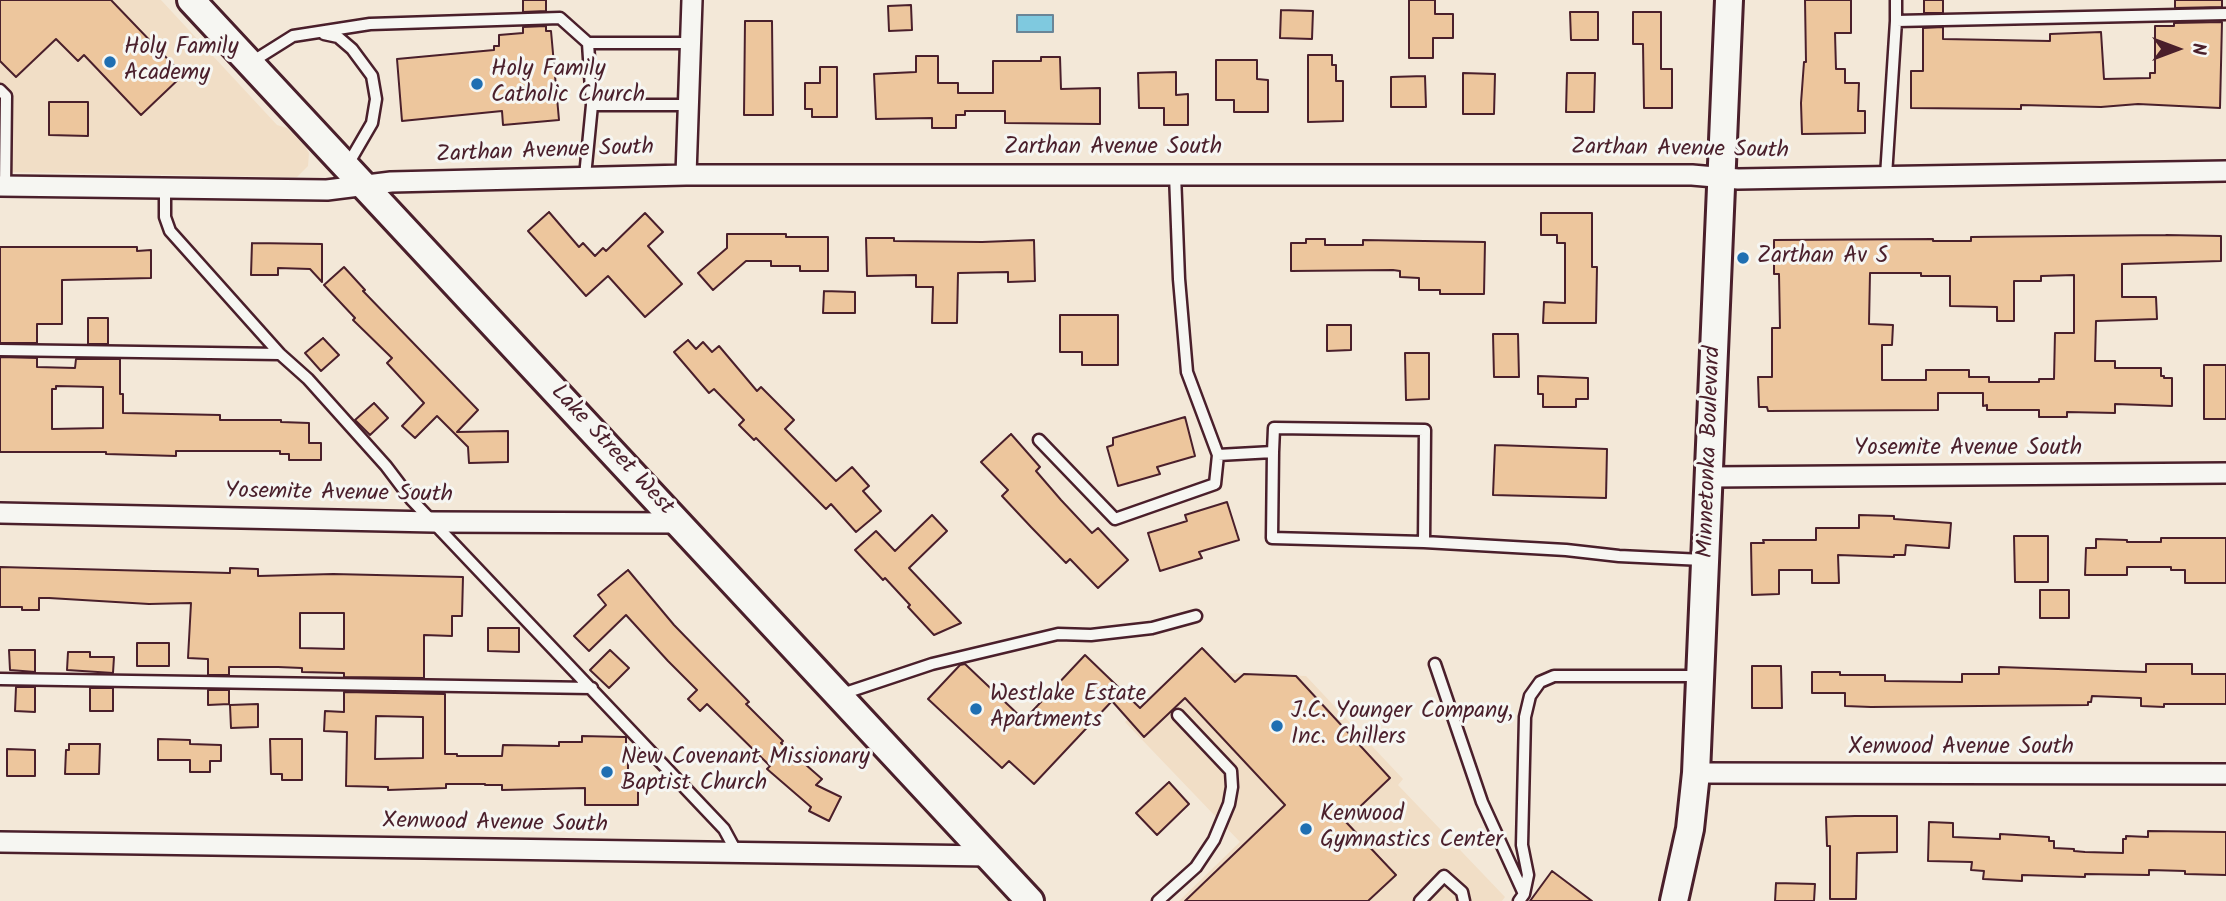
<!DOCTYPE html>
<html>
<head>
<meta charset="utf-8">
<style>
  body { margin:0 }
  #map { position:relative; width:2226px; height:901px; overflow:hidden; background:#f3e8d8; font-family:Kalam,sans-serif }
  canvas { display:block }
  .north { position:absolute; left:2142px; top:14px; width:70px; height:70px; -webkit-text-stroke:5px #f6f6f2; paint-order:stroke; rotate:90deg; font-size:19px; font-weight:700; line-height:28px; text-align:center; color:#4a1f2b }
  .north::after { content:''; display:block; margin:auto; width:24px; height:32px; background:#4a1f2b; clip-path:polygon(50% 0,100% 100%,50% 72%,0 100%) }
</style>
</head>
<body>
<div id="map">
<canvas width="2226" height="901"></canvas>
<div class="north">N</div>
</div>
<script>
const context = document.querySelector('canvas').getContext('2d');
context.lineJoin = 'round';
function fill(path, color) { context.fillStyle = color; context.fill(path, 'evenodd'); }
const toPath = rows => new Path2D(rows.map(r => 'M' + r).join(''));
function trace(path, color, width, dash) { context.strokeStyle = color; context.lineWidth = width; context.lineCap = dash ? 'butt' : 'round'; context.setLineDash(dash || []); context.stroke(path); }
function drawText(font, color, halo, rows, align = 'center') {
  context.font = font + ' Kalam,sans-serif'; context.lineWidth = 6; context.setLineDash([]); context.textBaseline = 'middle'; context.strokeStyle = halo; context.fillStyle = color; for (const [text, x, y, turn = 0] of rows) {
    context.save(); context.translate(x, y); context.rotate((+turn || 0) * Math.PI / 180); context.textAlign = isNaN(turn) ? turn : align; if (halo) context.strokeText(text, 0, 0); context.fillText(text, 0, 0); context.restore();
  }
}
fill(toPath([
  [0,0,161,0,277,125,287,128,305,146,309,153,308,166,297,177,0,172],
  [1202,648,1226,673,1306,676,1403,779,1398,785,1505,897,1502,901,1179,901,1240,842,1125,722]
]), '#f1dec6');
const water = toPath([
  [1017,15,1053,15,1053,32,1017,32,1017,15]
]);
fill(water, '#7fc9df');
trace(water, '#6a8597', 2);
const building = toPath([
  [0,0,111,0,183,75,141,115,84,55,78,61,56,39,16,77,0,61,0,0],
  [523,0,546,0,546,11,523,12,523,0],
  [1409,0,1435,0,1435,14,1453,14,1453,38,1433,38,1433,58,1409,58,1409,0],
  [1805,0,1851,0,1851,33,1835,33,1836,69,1845,69,1845,83,1859,83,1858,111,1865,111,1865,133,1802,134,1801,103,1804,62,1806,62,1805,0],
  [1924,0,1943,0,1943,13,1924,13,1924,0],
  [2175,0,2222,0,2222,7,2175,8,2175,0],
  [911,5,912,30,889,31,888,6,911,5],
  [1281,10,1313,11,1312,39,1280,38,1281,10],
  [1570,12,1598,12,1598,40,1571,40,1570,12],
  [1633,12,1661,12,1661,69,1672,69,1672,108,1644,108,1643,44,1633,44,1633,12],
  [745,21,772,21,773,115,744,115,745,21],
  [2222,22,2220,108,2138,104,2101,107,2021,105,2021,109,1911,108,1911,71,1923,71,1923,28,1943,27,1943,39,2050,41,2050,34,2101,32,2104,79,2150,78,2150,73,2155,73,2155,26,2174,26,2174,23,2222,22],
  [546,26,546,31,551,31,559,120,503,125,502,111,402,121,397,59,494,50,494,46,499,46,499,35,523,33,523,27,546,26],
  [1308,55,1332,55,1332,65,1336,65,1336,81,1343,81,1343,121,1308,122,1308,55],
  [916,56,938,56,938,83,958,83,958,93,993,93,993,61,1041,61,1041,57,1060,57,1061,89,1100,88,1100,124,1005,123,1005,111,965,111,965,115,956,115,956,128,932,128,932,118,876,119,874,74,916,72,916,56],
  [1216,60,1257,60,1257,79,1268,80,1268,112,1234,112,1234,100,1216,100,1216,60],
  [820,67,837,67,837,117,812,117,812,109,805,109,805,83,820,83,820,67],
  [1176,72,1176,95,1188,94,1188,125,1164,125,1164,108,1139,108,1138,73,1176,72],
  [1463,73,1495,74,1494,114,1463,114,1463,73],
  [1567,73,1595,73,1594,112,1566,112,1567,73],
  [1425,76,1426,107,1391,107,1391,77,1425,76],
  [49,102,88,102,88,136,49,135,49,102],
  [549,212,579,247,583,243,595,256,603,248,606,251,645,213,663,232,648,246,682,284,645,317,608,276,586,296,528,231,549,212],
  [1541,213,1592,213,1592,267,1597,267,1596,323,1543,323,1544,302,1565,303,1565,243,1557,243,1557,235,1541,235,1541,213],
  [727,234,786,234,786,237,828,237,828,271,800,271,800,266,771,266,771,261,746,261,713,290,698,273,727,248,727,234],
  [2166,235,2221,236,2221,261,2122,264,2122,297,2156,297,2157,319,2096,321,2095,361,2115,361,2115,368,2161,368,2161,376,2164,376,2164,378,2172,378,2172,406,2115,404,2115,413,2067,412,2067,417,2039,417,2039,410,1987,410,1987,405,1983,406,1983,393,1938,393,1938,410,1768,411,1767,407,1759,407,1758,377,1772,377,1772,328,1780,328,1779,274,1774,274,1774,240,1933,239,1933,241,1971,241,1971,237,2166,235],
  [1870,273,1921,273,1921,276,1950,276,1950,306,1997,307,1997,321,2014,321,2014,281,2041,281,2041,276,2074,275,2074,333,2055,333,2054,379,2039,379,2039,382,1989,382,1989,377,1969,377,1969,370,1926,370,1926,380,1882,380,1882,345,1892,345,1893,325,1869,324,1870,273],
  [866,238,894,238,894,241,982,242,1034,240,1035,281,1008,282,1008,272,958,273,957,323,932,323,933,287,916,287,916,275,867,276,866,238],
  [1306,239,1325,239,1325,245,1363,245,1363,240,1485,242,1484,294,1440,294,1440,290,1419,290,1419,278,1400,277,1400,271,1393,270,1291,271,1291,243,1306,243,1306,239],
  [252,243,322,244,322,282,310,269,278,268,278,275,251,275,252,243],
  [0,247,137,247,137,251,151,250,151,278,62,280,62,324,37,324,37,343,0,343,0,247],
  [344,267,365,290,363,291,478,410,457,432,508,431,508,462,469,463,468,447,437,416,415,438,402,426,424,403,387,363,392,358,353,320,355,318,324,285,344,267],
  [824,291,855,292,855,313,823,313,824,291],
  [1060,315,1118,315,1118,365,1082,365,1082,352,1060,352,1060,315],
  [88,318,108,318,108,344,88,344,88,318],
  [1327,325,1351,325,1351,350,1327,351,1327,325],
  [1493,334,1518,334,1519,377,1494,377,1493,334],
  [323,338,339,355,321,371,305,353,323,338],
  [688,340,696,349,703,342,712,352,719,346,757,391,761,387,794,420,785,429,836,481,852,467,869,486,863,491,881,511,856,532,831,504,826,509,756,438,754,440,739,425,744,420,714,389,709,393,674,352,688,340],
  [1405,353,1429,353,1429,399,1406,400,1405,353],
  [0,357,37,358,37,367,75,368,76,359,120,359,120,394,123,394,123,413,220,415,220,420,281,420,281,422,309,423,309,443,321,443,321,460,289,460,289,454,280,454,280,451,176,451,176,456,106,454,106,452,0,452,0,357],
  [56,386,103,387,103,428,52,429,52,389,56,389,56,386],
  [2204,365,2226,365,2226,419,2204,419,2204,365],
  [1538,376,1588,378,1588,399,1576,399,1576,407,1543,407,1543,394,1538,394,1538,376],
  [374,403,388,418,370,435,355,420,374,403],
  [1185,417,1195,456,1157,467,1160,474,1118,486,1107,447,1113,445,1113,438,1185,417],
  [1011,434,1040,467,1036,471,1061,500,1092,533,1098,528,1128,560,1098,588,1070,559,1066,563,1031,527,1002,496,1008,490,981,462,1011,434],
  [1495,445,1607,449,1606,498,1493,495,1495,445],
  [1227,502,1239,540,1199,552,1202,558,1160,571,1148,533,1187,521,1185,515,1227,502],
  [932,515,947,531,909,568,961,623,934,635,908,607,910,605,885,578,883,580,855,550,876,531,895,551,932,515],
  [1859,515,1894,516,1894,519,1951,523,1949,548,1906,545,1905,555,1894,555,1894,557,1838,555,1839,583,1812,583,1812,570,1779,570,1779,594,1752,595,1751,543,1764,543,1763,540,1816,540,1816,528,1859,528,1859,515],
  [2014,536,2048,536,2048,582,2015,582,2014,536],
  [2161,538,2226,538,2226,583,2185,583,2185,570,2171,570,2171,567,2127,567,2127,575,2085,575,2086,548,2096,548,2096,539,2127,540,2127,542,2161,542,2161,538],
  [0,567,230,573,230,568,258,569,258,576,333,574,463,577,462,616,452,616,452,636,424,635,424,678,344,677,344,673,302,672,302,668,278,667,229,667,229,675,208,675,208,659,188,658,191,603,149,604,49,598,39,598,39,610,22,610,22,607,0,607,0,567],
  [300,613,344,613,344,649,300,648,300,613],
  [628,570,674,625,749,702,746,704,783,741,781,743,822,779,816,785,841,797,829,821,809,811,811,807,767,769,770,766,707,704,700,711,688,699,697,690,668,661,626,615,589,651,574,636,606,605,598,595,628,570],
  [2040,590,2069,590,2069,618,2040,618,2040,590],
  [488,628,519,628,519,652,488,651,488,628],
  [137,643,169,643,169,666,137,666,137,643],
  [1202,648,1235,682,1244,674,1296,676,1390,778,1345,821,1396,875,1368,901,1185,901,1285,805,1185,698,1144,737,1112,701,1034,784,1009,761,1002,768,928,699,960,665,965,664,1024,720,1085,655,1140,708,1202,648],
  [9,650,35,650,35,672,10,670,9,650],
  [610,650,629,668,609,688,590,670,610,650],
  [68,652,90,652,90,657,114,657,113,673,67,670,68,652],
  [2146,664,2192,664,2192,674,2226,674,2226,704,2164,704,2164,707,2141,706,2141,698,2092,696,2091,702,2088,702,2088,705,1871,707,1845,706,1845,693,1812,693,1812,672,1840,672,1840,675,1885,675,1885,681,1962,682,1962,674,1999,674,1999,667,2146,672,2146,664],
  [1752,666,1781,666,1782,708,1752,708,1752,666],
  [16,687,35,687,35,712,15,711,16,687],
  [90,688,113,688,113,711,90,711,90,688],
  [208,690,229,690,229,704,208,705,208,690],
  [344,692,445,694,445,754,457,754,457,756,502,756,503,745,559,746,559,742,582,742,582,736,626,737,626,745,628,745,628,784,638,784,638,805,585,805,585,788,502,790,502,785,485,785,485,784,446,784,446,788,388,790,388,787,346,786,347,732,324,731,325,711,344,712,344,692],
  [376,716,423,717,423,758,375,759,376,716],
  [258,704,258,727,231,728,230,705,258,704],
  [158,739,190,740,190,744,221,745,221,761,210,761,210,772,190,772,190,760,158,760,158,739],
  [270,739,302,739,302,780,282,780,282,774,271,774,270,739],
  [69,744,100,744,99,774,65,774,66,750,69,750,69,744],
  [7,749,35,750,35,776,7,776,7,749],
  [1169,782,1189,804,1157,835,1136,813,1169,782],
  [1855,816,1897,816,1897,852,1857,853,1856,899,1830,899,1830,846,1827,846,1826,817,1855,816],
  [1929,822,1953,823,1953,837,2000,839,2000,834,2049,837,2049,841,2054,841,2054,848,2074,849,2074,851,2085,852,2123,853,2123,839,2126,839,2126,836,2148,837,2148,831,2226,832,2226,875,2185,874,2185,871,2149,870,2149,875,2085,874,2085,877,2022,875,2022,881,1983,879,1984,871,1971,870,1972,862,1928,861,1929,822],
  [1552,871,1592,901,1530,901,1552,871],
  [1776,883,1815,884,1814,901,1775,901,1776,883]
]);
fill(building, '#edc69d');
trace(building, '#4a1f2b', 2);
const lane = toPath([
  [1896,21,1896,0],
  [324,34,338,37,352,49,372,76,376,99,372,123,347,166],
  [250,63,293,36,370,24,560,18,588,43,690,43],
  [0,90,6,96,5,186],
  [592,105,688,105],
  [585,176,592,105,588,43],
  [1886,176,1896,21,2226,14],
  [165,188,165,217,170,231,280,354,308,379,386,466,411,499,724,829,737,853],
  [0,350,280,354],
  [1039,440,1115,519,1215,484,1218,455,1187,372,1179,279,1175,174],
  [1273,452,1274,428,1425,430,1424,542],
  [1218,455,1273,452,1272,538,1424,542,1566,550,1619,556,1703,560],
  [1435,664,1482,802,1524,894],
  [0,679,592,688],
  [842,694,932,664,1058,634,1091,635,1152,628,1196,616],
  [1158,901,1196,867,1214,840,1229,804,1232,787,1231,771,1178,715],
  [1420,901,1444,876,1462,892,1464,901],
  [1519,901,1524,894,1528,875,1522,845,1525,717,1530,696,1540,682,1554,676,1698,676]
]);
const street = toPath([
  [686,175,692,0],
  [0,186,327,190,391,182,686,175,1692,175,1738,179,2226,171],
  [1710,477,2226,473],
  [0,513,434,522,678,523],
  [1696,773,2226,774],
  [0,842,990,856]
]);
const secondary = toPath([
  [191,0,1030,901],
  [1674,901,1690,829,1696,773,1729,0]
]);
trace(lane, '#4a1f2b', 15);
trace(street, '#4a1f2b', 24);
trace(secondary, '#4a1f2b', 32);
trace(lane, '#f6f6f2', 10);
trace(street, '#f6f6f2', 19);
trace(secondary, '#f6f6f2', 26);
for (const [x, y, r, color] of [
  [110,62,7,"#1f6fb2"],
  [477,84,7,"#1f6fb2"],
  [1743,258,7,"#1f6fb2"],
  [976,709,7,"#1f6fb2"],
  [1277,726,7,"#1f6fb2"],
  [607,772,7,"#1f6fb2"],
  [1306,829,7,"#1f6fb2"]
]) { const dot = new Path2D(); dot.arc(x, y, r, 0, 2 * Math.PI); context.fillStyle = color; context.fill(dot); trace(dot, '#f6f6f2', 2.5); }
drawText('23px', '#4a1f2b', '#f6f6f2', [
  ["Holy Family",124,49],
  ["Academy",124,75],
  ["Holy Family",491,71],
  ["Catholic Church",491,97],
  ["Zarthan Av S",1757,258],
  ["Westlake Estate",990,696],
  ["Apartments",990,722],
  ["J.C. Younger Company,",1291,713],
  ["Inc. Chillers",1291,739],
  ["New Covenant Missionary",621,759],
  ["Baptist Church",621,785],
  ["Kenwood",1320,816],
  ["Gymnastics Center",1320,842]
], 'left');
drawText('23px', '#4a1f2b', '#f6f6f2', [
  ["Zarthan Avenue South",1113,149],
  ["Zarthan Avenue South",1680,151,1],
  ["Zarthan Avenue South",545,153,-2],
  ["Yosemite Avenue South",1968,450],
  ["Lake Street West",611,451,47],
  ["Minnetonka Boulevard",1711,452,-88],
  ["Yosemite Avenue South",339,495,1],
  ["Xenwood Avenue South",1961,749],
  ["Xenwood Avenue South",495,825,1]
]);
</script>
</body>
</html>
